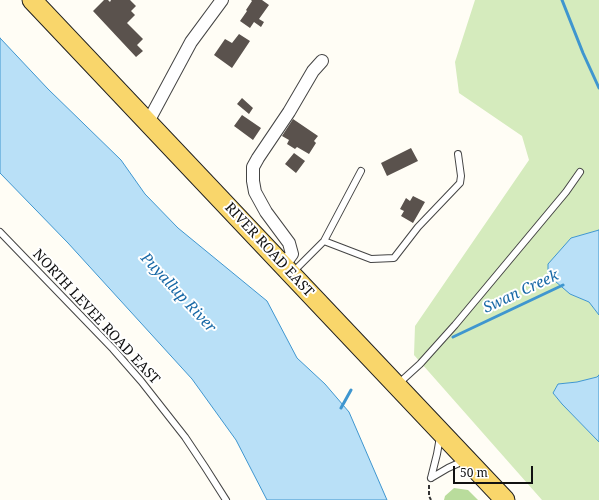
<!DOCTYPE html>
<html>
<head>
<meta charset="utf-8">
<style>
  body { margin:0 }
  #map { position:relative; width:599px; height:500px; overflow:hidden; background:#fffdf5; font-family:"Noto Serif",serif }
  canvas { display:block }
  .scale { position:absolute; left:453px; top:466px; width:80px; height:18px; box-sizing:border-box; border:2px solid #111; border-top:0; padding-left:5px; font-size:12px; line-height:14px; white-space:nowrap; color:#111; -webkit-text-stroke:3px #fff; paint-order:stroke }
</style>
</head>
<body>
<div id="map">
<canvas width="599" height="500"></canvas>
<div class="scale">50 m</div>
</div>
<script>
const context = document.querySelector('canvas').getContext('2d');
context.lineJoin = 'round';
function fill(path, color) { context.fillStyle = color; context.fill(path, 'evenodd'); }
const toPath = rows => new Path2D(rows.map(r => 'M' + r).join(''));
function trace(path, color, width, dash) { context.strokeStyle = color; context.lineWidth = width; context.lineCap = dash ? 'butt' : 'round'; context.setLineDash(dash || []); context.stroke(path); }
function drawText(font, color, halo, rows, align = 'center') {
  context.font = font + ' "Noto Serif",serif'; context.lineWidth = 4; context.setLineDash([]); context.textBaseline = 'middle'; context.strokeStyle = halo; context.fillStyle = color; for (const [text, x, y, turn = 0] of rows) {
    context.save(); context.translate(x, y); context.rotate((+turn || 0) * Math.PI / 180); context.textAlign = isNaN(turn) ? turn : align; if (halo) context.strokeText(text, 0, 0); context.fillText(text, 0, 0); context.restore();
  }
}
fill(toPath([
  [475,0,599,0,599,230,571,238,570,294,589,302,599,315,599,375,597,377,577,382,558,384,553,393,562,404,599,442,599,500,542,500,414,355,415,326,529,160,522,136,459,93,455,62]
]), '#d5ebbd');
fill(toPath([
  [454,488,468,490,478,500,444,500,445,496]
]), '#b9dc9c');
const water = toPath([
  [0,38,48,89,121,160,145,194,178,228,267,301,297,358,325,384,349,412,387,500,267,500,236,440,192,379,68,243,0,173,0,38],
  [599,230,599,315,589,302,570,294,548,275,548,264,571,238,599,230],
  [599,375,599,442,562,404,553,393,558,384,577,382,597,377,599,375]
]);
fill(water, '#b9e0f7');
trace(water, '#3f96cf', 1);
trace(toPath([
  [562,0,583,53,599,88],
  [453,337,563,285],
  [341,408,351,390]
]), '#3f96cf', 3);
fill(toPath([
  [104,0,108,0,110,2,111,0,130,0,136,6,131,11,135,15,127,23,143,39,137,45,143,51,136,57,93,11],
  [251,0,262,0,269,5,259,19,264,22,261,27,254,22,250,28,240,21,247,11,246,10,252,1],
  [239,34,250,41,232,68,214,55,225,39,232,43],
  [242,98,253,108,249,114,237,104],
  [242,115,261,128,253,140,234,126],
  [293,119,318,136,314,141,316,143,309,154,297,147,295,149,287,144,289,140,282,136],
  [411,148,418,161,387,176,381,163],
  [294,153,305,161,296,173,285,164],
  [413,196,425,202,413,223,401,216,404,211,400,209,406,198,410,201]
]), '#5a524d');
const lane = toPath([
  [0,232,113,349,141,381,185,437,205,467,226,500],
  [324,241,371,259,394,258,418,227,460,183,461,176,458,154],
  [293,272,324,241,361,171],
  [398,384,420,364,455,325,566,192,580,172],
  [431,478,437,454,440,437],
  [431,478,448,468,459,463,465,463]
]);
const street = toPath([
  [148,122,191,42,222,0],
  [284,265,292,254,289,243,266,212,255,192,253,181,253,167,258,158,289,112,313,71,322,61]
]);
const primary = toPath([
  [32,0,505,500]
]);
trace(lane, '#444', 8);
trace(street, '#444', 14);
trace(primary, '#222', 21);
trace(toPath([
  [429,485,429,496,431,500]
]), '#333', 2, [4, 2]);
trace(lane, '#fff', 6);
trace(street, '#fff', 12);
trace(primary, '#f9d66b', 19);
drawText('14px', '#111', '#fff', [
  ["RIVER ROAD EAST",269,250,47],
  ["NORTH LEVEE ROAD EAST",96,317,47]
]);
drawText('italic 15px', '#1768a6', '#fff', [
  ["Swan Creek",521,292,-25],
  ["Puyallup River",178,293,47]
]);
</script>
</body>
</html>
